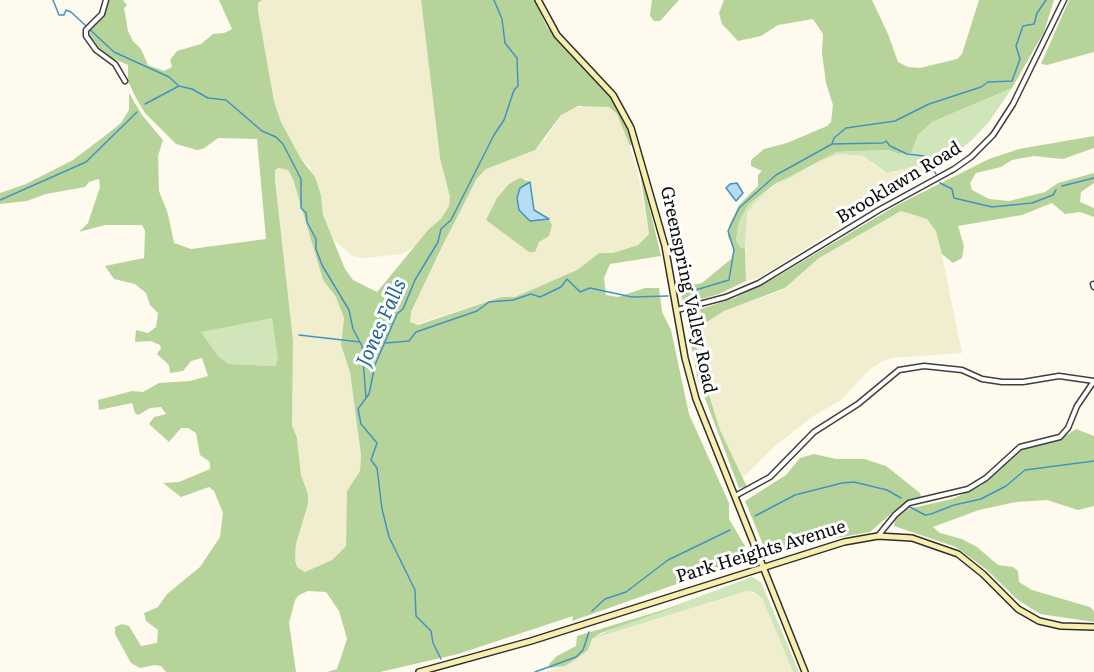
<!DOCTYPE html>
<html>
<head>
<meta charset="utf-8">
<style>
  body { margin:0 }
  canvas { display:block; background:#fefaed }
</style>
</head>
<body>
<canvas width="1094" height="672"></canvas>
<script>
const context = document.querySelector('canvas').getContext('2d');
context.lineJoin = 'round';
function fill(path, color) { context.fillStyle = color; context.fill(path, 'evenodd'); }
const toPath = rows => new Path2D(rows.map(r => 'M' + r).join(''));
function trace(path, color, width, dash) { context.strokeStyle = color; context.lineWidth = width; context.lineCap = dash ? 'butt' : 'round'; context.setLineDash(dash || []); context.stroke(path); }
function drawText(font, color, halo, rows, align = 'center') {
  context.font = font + ' Literata,serif'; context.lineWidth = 6; context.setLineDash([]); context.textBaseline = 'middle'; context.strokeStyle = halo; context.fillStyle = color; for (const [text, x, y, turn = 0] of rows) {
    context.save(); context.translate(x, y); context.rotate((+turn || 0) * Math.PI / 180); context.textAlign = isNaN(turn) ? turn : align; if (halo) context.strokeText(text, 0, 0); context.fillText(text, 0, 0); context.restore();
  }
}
fill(toPath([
  [262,0,421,0,440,158,450,197,449,207,441,219,417,245,402,254,365,258,352,256,332,238,322,215,321,195,309,166,301,159,281,122,274,101,258,11,258,2],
  [592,105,609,107,617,114,623,125,638,173,649,234,638,245,613,253,599,253,577,270,515,297,500,297,413,325,410,322,411,312,477,177,486,169,545,140,561,115,568,109],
  [526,178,530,182,534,210,549,219,552,225,549,236,539,242,535,252,529,251,486,220],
  [839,154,863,156,882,171,892,173,910,165,919,165,924,167,926,177,831,232,759,278,746,281,745,225,747,213,754,203,775,186,820,161],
  [279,168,288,170,293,179,323,280,336,297,344,318,341,345,350,372,361,455,360,471,347,491,346,546,332,560,305,572,297,567,295,560,296,544,308,504,308,494,301,475,297,438,292,425,293,340,275,180,275,170],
  [901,211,927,219,937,231,962,353,891,358,881,362,868,371,841,400,815,415,776,445,743,478,720,430,698,360,696,337,701,326,724,311,785,289,819,258],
  [748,591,762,598,793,672,544,672,565,666,576,659,588,650,592,639]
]), '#f1eecf');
fill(toPath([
  [1012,88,989,122,972,140,926,177,924,167,919,165,887,173,863,156,839,154,820,161,775,186,754,203,747,213,745,249,740,247,736,240,739,222,748,205,793,173,836,152,888,150,899,154,911,153,918,135,932,122],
  [272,317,279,359,275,366,229,364,219,357,200,331],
  [752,577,761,582,799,672,793,672,762,598,753,592,747,591,592,639,614,628]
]), '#d1e5ba');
fill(toPath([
  [108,0,123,0,127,5,124,8,128,31,133,41,141,49,148,65,164,71,172,67,170,60,177,51,201,44,213,34,224,33,232,29,219,0,262,0,258,3,258,11,274,101,281,122,301,159,315,177,321,195,323,215,345,269,353,280,377,292,429,229,441,219,449,206,450,197,440,158,421,0,534,0,547,27,615,102,634,143,630,146,617,114,609,107,578,106,561,115,535,150,486,169,477,178,441,249,411,312,410,322,418,325,501,297,515,297,577,270,599,253,613,253,638,245,649,234,639,164,661,256,610,264,604,278,606,295,618,297,645,288,659,288,662,312,671,330,689,414,729,503,729,519,745,546,742,561,572,621,573,616,458,654,380,672,327,672,337,669,347,639,339,611,326,592,308,591,299,595,295,600,289,623,296,672,166,672,161,666,155,665,140,668,131,663,115,634,115,627,122,624,129,626,141,646,157,643,158,630,146,621,144,613,158,607,167,594,200,567,220,537,223,513,214,491,209,487,181,497,163,483,179,482,210,469,210,462,200,455,196,433,188,428,181,428,169,442,149,424,154,417,166,414,161,407,150,408,138,415,135,413,132,403,99,410,98,400,132,391,143,392,159,383,190,381,208,376,202,358,191,361,183,371,170,373,169,365,157,354,161,348,160,345,151,341,135,342,136,330,148,333,156,327,158,313,150,305,146,293,135,284,114,279,105,266,144,258,145,231,142,225,105,225,79,232,88,223,100,187,99,179,89,182,85,187,46,194,27,201,0,204,0,193,26,184,73,160,102,138,121,123,129,110,129,93,142,115,163,140,158,156,159,191,168,214,174,243,191,249,266,239,257,139,218,138,203,149,197,150,176,144,145,113,136,98,128,81,128,65,112,58,89,40,91,28,103,17],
  [279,168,288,170,293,179,323,280,336,297,344,318,341,345,350,372,361,455,360,471,347,491,346,546,332,560,305,572,297,567,295,560,296,544,308,504,308,494,301,475,297,438,292,425,293,340,275,180,275,170],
  [272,318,278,359,275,366,229,364,219,357,201,332],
  [652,0,679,0,660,21,654,21,650,16],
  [724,0,872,0,888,34,898,62,908,67,920,68,957,59,962,54,979,0,1054,0,1044,32,1012,88,932,122,918,135,911,153,899,154,888,150,836,152,775,184,748,205,739,222,736,240,740,247,745,249,746,281,719,294,683,304,680,287,702,283,731,259,734,249,728,237,729,226,739,205,758,186,758,175,762,171,751,166,751,160,764,149,787,143,827,126,831,122,833,105,826,83,822,53,823,34,813,19,778,25,761,36,738,41,722,24,719,13],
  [1069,0,1094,0,1094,52,1047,65,1041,64],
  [1094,136,1094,148,1063,159,1034,156,1012,160,1001,167,976,173,970,183,972,190,989,199,1009,201,1045,192,1058,183,1094,173,1094,183,1081,192,1080,202,1094,208,1094,217,1080,212,1065,214,1052,203,1022,215,958,226,964,246,962,258,953,263,942,254,936,231,927,219,901,211,819,258,785,288,724,311,701,326,696,337,698,360,720,430,747,487,739,488,698,380,685,314,735,298,778,276,897,205,989,159,1019,149],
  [520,178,530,182,520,189,530,221,549,219,552,225,549,236,539,242,535,252,529,252,486,220,497,198,509,184],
  [1076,429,1094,436,1094,506,1078,510,1047,500,1016,502,979,510,933,527,940,533,962,539,977,547,998,565,1013,567,1018,571,1019,582,1032,590,1090,607,1094,611,1094,622,1040,614,1018,600,987,570,956,547,894,526,895,520,908,509,952,499,981,486,1023,446,1058,441],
  [814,454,836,459,864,459,886,466,920,493,921,497,900,506,870,532,819,541,772,555,766,552,745,501,786,475,800,458],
  [683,604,601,633,592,639,588,650,576,659,565,666,550,668,549,664,557,656,576,646,577,636]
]), '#b6d49a');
const water = toPath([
  [530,182,534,210,549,219,530,221,519,210,517,198,520,188,530,182],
  [737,183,743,193,736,201,726,188,730,184,737,183]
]);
fill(water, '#b6dcf1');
trace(water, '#4393c2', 1.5);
trace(toPath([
  [53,0,59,15,64,15,66,10,71,12,114,52,169,77,179,86,192,89,208,98,226,100,262,131,276,137,283,144,301,179,301,208,306,213,307,222,316,239,316,249,322,265,349,310,353,329,362,346,366,398],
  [145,104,179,86],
  [832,144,883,143,886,141,890,146,907,154,924,156,936,174],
  [940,183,952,189,954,198,992,207,1032,203,1053,195,1056,190],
  [1062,186,1094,178],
  [0,200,86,162,137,112],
  [682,294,729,280,734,250,728,231,739,208,776,175,832,144,834,138,846,128,895,121,929,104,981,87,988,82,1012,81,1020,59,1016,46,1023,26,1034,24,1037,13,1046,0],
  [299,335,360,342],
  [386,343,409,341,416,332,477,311,489,302,513,300,531,294,540,297,561,287,567,279,580,292,590,288,632,297,668,296],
  [910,507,925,515,931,514,954,505,981,499,1006,486,1025,470,1094,461],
  [755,516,795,495,842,483,854,482,887,490,901,498],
  [592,611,605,599,626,592,668,560,730,530],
  [441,659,433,643,431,631,416,616,415,590,389,537,382,509,377,468,371,460,377,443,361,424,358,409,369,394,375,365,397,314,403,309,415,280,438,242,441,229,451,220,494,135,504,120,514,90,518,86,517,58,505,43,502,19,494,0],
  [535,672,576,657,583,650,589,632]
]), '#4393c2', 1.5);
const street = toPath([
  [106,0,102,14,86,30,86,36,96,50,115,64,125,81],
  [1093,284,1094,287],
  [677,310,726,297,759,283,879,210,954,169,971,157,993,135,1013,104,1064,0],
  [735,496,770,477,814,432,858,404,899,370,924,366,962,370,982,379,1002,382,1023,382,1059,376,1094,381],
  [878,536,895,515,909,503,968,489,986,478,1020,447,1060,437,1068,428,1077,406,1094,381]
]);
const secondary = toPath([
  [538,0,557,35,613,95,631,128,665,246,685,358,696,399,805,672],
  [419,672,531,641,844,542,878,536,912,538,958,554,983,574,1018,609,1039,621,1061,626,1094,627]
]);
trace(street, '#3f3f3f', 7);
trace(secondary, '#2e2e2e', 8);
trace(street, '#fff', 4);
trace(secondary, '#f8eead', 5);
drawText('18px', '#0c0c0c', '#fff', [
  ["Brooklawn Road",899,183,-31],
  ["Greenspring Valley Road",688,290,78],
  ["Park Heights Avenue",761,552,-17]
]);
drawText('italic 20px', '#206494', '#fff', [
  ["Jones Falls",382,323,-66]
]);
</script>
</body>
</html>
